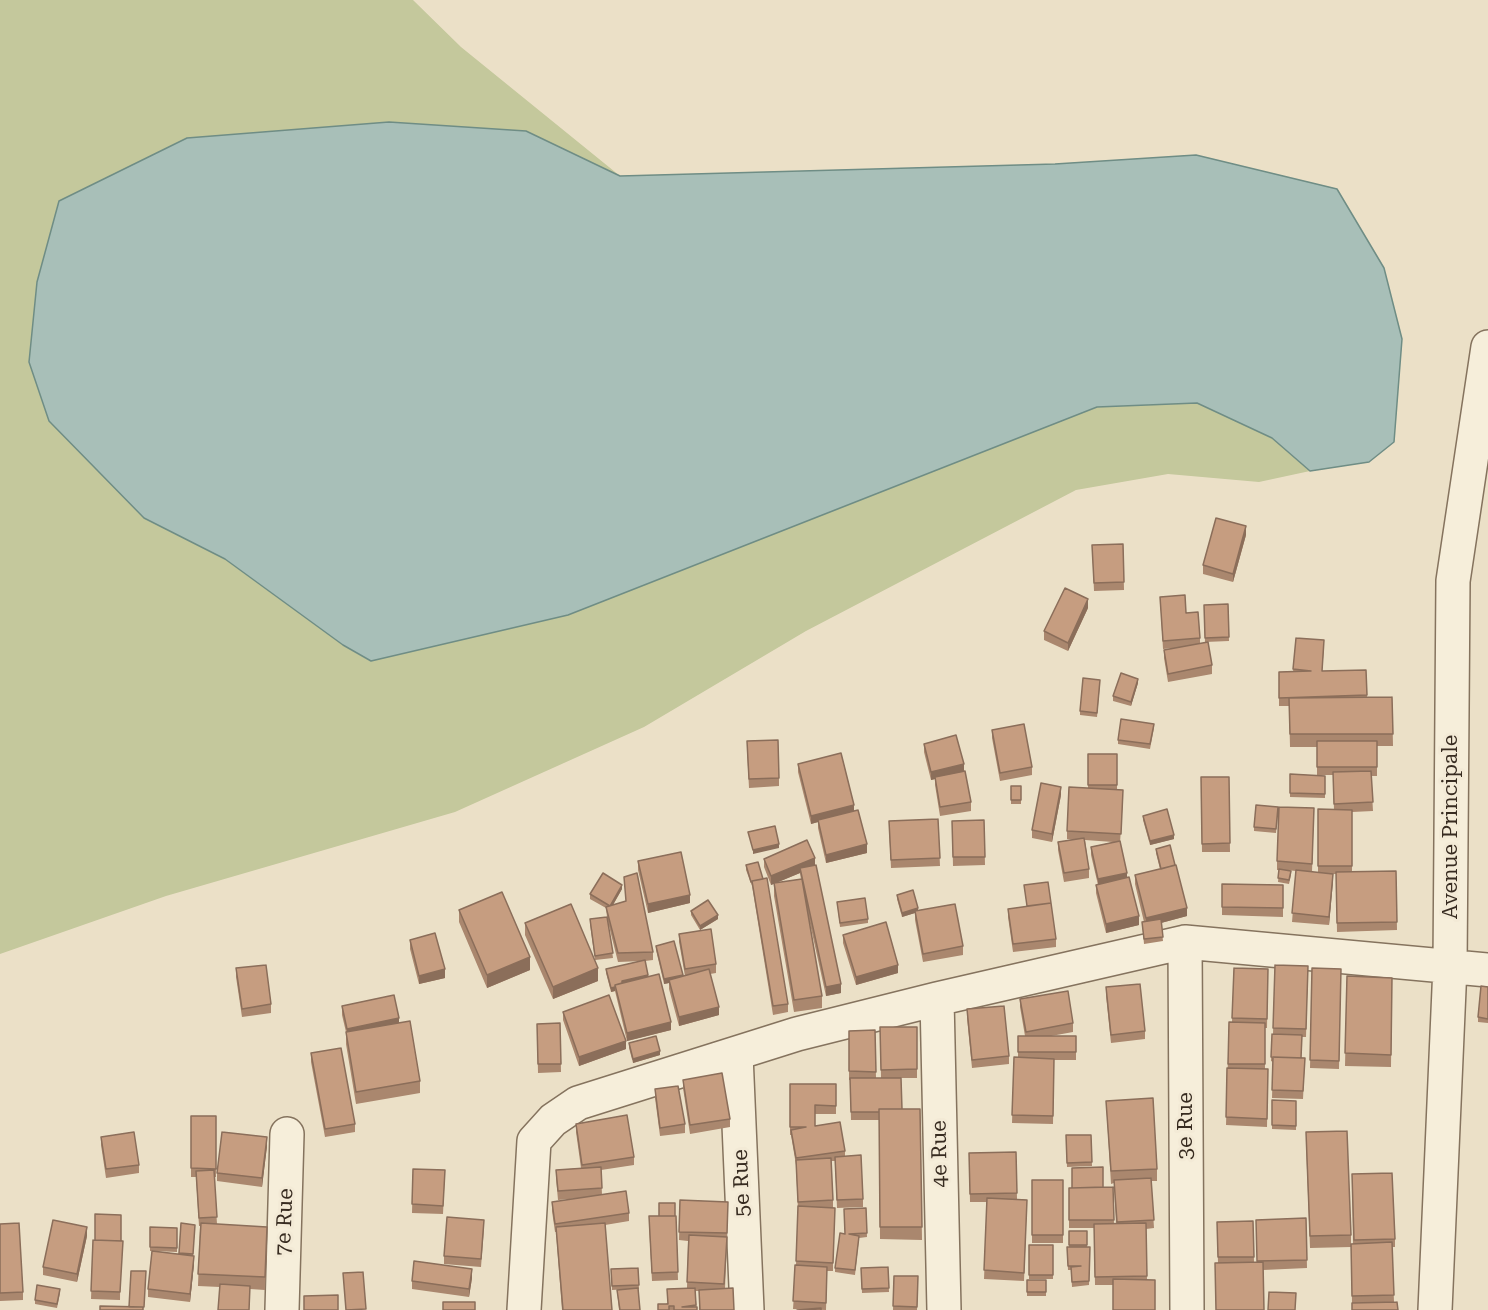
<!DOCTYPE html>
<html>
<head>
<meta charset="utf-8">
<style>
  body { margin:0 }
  canvas { display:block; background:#ebe0c7 }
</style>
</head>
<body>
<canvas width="1488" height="1310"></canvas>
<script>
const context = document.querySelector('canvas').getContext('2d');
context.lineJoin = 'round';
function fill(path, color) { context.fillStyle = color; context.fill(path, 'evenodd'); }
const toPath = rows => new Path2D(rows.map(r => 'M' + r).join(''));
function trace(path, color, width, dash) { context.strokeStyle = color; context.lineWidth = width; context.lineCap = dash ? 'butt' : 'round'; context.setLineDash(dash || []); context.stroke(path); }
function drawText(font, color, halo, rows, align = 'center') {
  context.font = font + ' "Roboto Serif",serif'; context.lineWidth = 6; context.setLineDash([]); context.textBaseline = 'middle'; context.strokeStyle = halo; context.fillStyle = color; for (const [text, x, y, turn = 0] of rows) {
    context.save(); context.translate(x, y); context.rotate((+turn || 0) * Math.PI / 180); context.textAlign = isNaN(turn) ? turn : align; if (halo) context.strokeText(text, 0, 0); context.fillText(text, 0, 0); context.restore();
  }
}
fill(toPath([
  [0,0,413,0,461,47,620,176,526,131,144,518,225,559,343,645,370,661,937,468,1097,407,1197,403,1272,438,1310,471,1259,482,1168,474,1076,490,806,631,644,727,455,812,166,896,0,954]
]), '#c4c89c');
const water = toPath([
  [389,122,526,131,620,176,1055,164,1196,155,1337,189,1384,268,1402,339,1394,442,1369,462,1310,471,1272,438,1197,403,1097,407,568,615,371,661,343,645,225,559,144,518,49,421,29,362,37,282,59,201,187,138,389,122]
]);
fill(water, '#a8bfb8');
trace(water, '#6f8d85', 1.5);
const minor = toPath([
  [1185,942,1187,1310],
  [937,999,944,1310],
  [736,1055,747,1310],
  [282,1310,287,1134],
  [524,1310,534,1141,553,1120,578,1103,797,1034,937,999,1185,942,1488,970],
  [1435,1310,1450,966,1453,581,1488,347]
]);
trace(minor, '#85735e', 36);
trace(minor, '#f6eeda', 33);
fill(toPath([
  [1246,535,1233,582,1203,574,1203,565],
  [1123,544,1124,590,1094,591,1092,545],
  [1160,597,1186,613,1200,638,1200,643,1212,665,1212,674,1168,682,1164,658,1164,650,1174,648,1163,649],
  [1228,604,1229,641,1205,642,1204,605],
  [1088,608,1068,651,1044,640,1044,631],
  [1296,638,1324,648,1322,671,1366,670,1367,697,1392,697,1393,746,1377,746,1377,776,1371,776,1373,811,1352,812,1352,872,1396,871,1397,930,1337,932,1336,874,1333,874,1329,925,1292,922,1296,871,1286,870,1291,875,1289,884,1278,882,1279,870,1277,870,1277,861,1314,808,1312,872,1318,872,1318,809,1334,810,1333,775,1317,775,1317,747,1290,747,1289,706,1279,706,1279,672,1293,672],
  [1138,683,1131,706,1113,701,1113,696],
  [1100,684,1097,717,1080,715,1080,711],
  [1154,728,1150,749,1118,744,1118,740],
  [992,730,1032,767,1032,775,1000,781,992,738],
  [924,744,964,771,971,802,971,811,940,816,935,785,935,779,931,780,924,752],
  [747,750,779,778,779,786,749,788],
  [1088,754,1117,754,1117,790,1123,799,1120,843,1127,877,1139,925,1106,933,1096,893,1096,885,1098,885,1091,855,1091,847,1113,842,1085,840,1089,869,1089,878,1064,882,1058,850,1058,842,1074,840,1067,839,1067,831,1088,788],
  [798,764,854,811,867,853,826,863,818,828,818,822,811,824,798,772],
  [1290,774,1325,776,1325,798,1290,797],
  [1201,777,1229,777,1230,852,1202,852],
  [1011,786,1021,786,1021,804,1011,804],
  [1061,795,1052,842,1032,838,1032,830],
  [1278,807,1276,833,1254,831,1254,827],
  [1143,816,1174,839,1150,845,1143,820],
  [938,819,940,866,891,868,889,829],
  [984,820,985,865,953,866,952,821],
  [1156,849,1187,916,1161,923,1163,941,1144,944,1142,922,1144,922,1135,884,1135,875,1160,869,1156,853],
  [764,859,815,865,841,993,826,996,807,910,822,996,822,1008,794,1012,774,896,774,883,801,880,800,873,771,885,764,867],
  [638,861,690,903,648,913,638,870],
  [758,862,788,1004,788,1012,773,1015,752,886,746,870,746,865],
  [1222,884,1283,885,1283,917,1222,915],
  [1024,885,1056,939,1056,947,1013,952,1008,917,1008,909,1027,907],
  [622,889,613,905,653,952,653,960,645,961,648,977,671,1030,627,1041,615,991,611,992,606,973,606,969,643,961,618,962,608,922,613,958,595,960,590,924,590,919,607,917,606,908,590,899,590,894],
  [897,895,918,911,963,946,963,955,923,962,915,920,915,913,902,917,897,899],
  [837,902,868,919,868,923,840,927],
  [459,910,530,970,487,988,459,922],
  [691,911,718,919,700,930,691,915],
  [525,923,598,981,553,999,525,935],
  [679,934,716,964,716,973,710,974,719,1015,679,1026,669,989,669,983,664,984,656,950,656,946,683,976,685,976,679,942],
  [843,935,898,973,856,985,843,943],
  [410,940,445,978,419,984,410,949],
  [1275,965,1308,966,1306,1037,1302,1037,1301,1058,1305,1058,1303,1099,1272,1098,1273,1062,1271,1061,1272,1034,1273,1034],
  [236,968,271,1004,271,1013,242,1017,236,977],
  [1234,968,1268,969,1267,1028,1265,1028,1265,1069,1268,1069,1267,1127,1226,1125,1229,1022,1232,1022],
  [1312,968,1341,969,1339,1069,1310,1068],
  [1347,976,1392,978,1391,1067,1345,1066],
  [1106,987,1145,1031,1145,1039,1111,1043,1106,996],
  [1488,987,1488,1023,1478,1022,1478,1017],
  [1020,999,1073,1023,1073,1032,1051,1036,1076,1036,1076,1060,1054,1060,1053,1124,1012,1123,1014,1057,1018,1057,1018,1036,1025,1036,1020,1007],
  [342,1006,399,1023,420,1081,420,1093,356,1104,346,1044,346,1032,342,1015],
  [967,1009,1009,1056,1009,1064,972,1068,967,1018],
  [563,1012,626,1049,579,1066,563,1020],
  [560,1023,561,1072,538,1073,537,1024],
  [880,1027,917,1027,917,1078,901,1078,902,1109,920,1109,922,1240,880,1239,879,1120,851,1120,850,1080,849,1080,849,1031,875,1030,876,1078,881,1078],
  [629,1043,660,1055,633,1063,629,1048],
  [311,1053,355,1124,355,1132,325,1137,311,1062],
  [683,1080,730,1119,730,1127,690,1134,683,1088],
  [790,1084,836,1084,836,1114,815,1114,815,1126,845,1151,845,1156,863,1199,863,1207,837,1208,835,1161,831,1161,833,1200,833,1271,827,1271,826,1310,793,1309,796,1265,798,1211,796,1165,791,1135,790,1135],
  [655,1089,685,1124,685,1133,660,1136,655,1098],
  [1272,1100,1296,1101,1296,1130,1272,1129],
  [1106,1101,1157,1169,1157,1181,1151,1181,1154,1228,1146,1229,1147,1280,1113,1285,1095,1285,1094,1228,1069,1228,1069,1188,1113,1187,1114,1224,1116,1224,1114,1183,1111,1184],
  [191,1116,216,1116,216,1177,214,1177,217,1224,267,1240,265,1290,250,1289,249,1310,218,1310,220,1287,198,1286,200,1226,199,1226,196,1177,191,1177],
  [576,1124,634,1157,634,1165,601,1170,602,1195,629,1213,629,1221,605,1225,612,1310,562,1310,556,1232,555,1232,552,1211,552,1202,581,1198,558,1200,556,1178,556,1170,581,1168,576,1132],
  [1066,1135,1091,1135,1092,1166,1067,1167],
  [101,1137,139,1165,139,1173,106,1178,101,1145],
  [1306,1144,1351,1235,1351,1247,1310,1248],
  [267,1146,262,1187,217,1181,217,1173],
  [1016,1152,1017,1199,1027,1200,1024,1281,984,1279,987,1202,970,1202,969,1153],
  [413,1169,445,1170,443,1214,412,1213],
  [1352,1174,1395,1239,1395,1247,1392,1247,1394,1302,1352,1303,1351,1244,1353,1244],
  [1032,1180,1063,1180,1063,1243,1032,1243],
  [680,1200,728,1210,725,1289,734,1310,699,1310,699,1291,695,1291,697,1310,658,1310,687,1288,688,1241,679,1240],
  [866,1208,867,1237,859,1238,855,1275,835,1272,835,1268,845,1234],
  [121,1215,120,1300,91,1299,93,1240,95,1240],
  [675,1216,676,1216,678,1280,652,1281,649,1225],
  [1306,1218,1307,1268,1263,1270,1218,1263,1217,1222,1253,1221,1254,1262,1257,1262],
  [181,1223,195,1225,193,1256,194,1264,190,1302,148,1297,148,1289,152,1251,150,1251,150,1227,177,1228,177,1252,154,1251,179,1254],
  [0,1224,23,1292,23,1300,0,1301],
  [484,1228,481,1267,444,1264,444,1256],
  [1069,1231,1087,1231,1087,1247,1090,1247,1089,1285,1072,1287,1071,1270,1068,1270,1067,1247,1069,1247],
  [87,1236,77,1282,43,1275,43,1267],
  [1029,1245,1053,1245,1053,1279,1029,1279],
  [888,1267,889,1292,862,1293,861,1268],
  [638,1268,639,1289,638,1289,640,1310,619,1310,617,1290,627,1289,612,1290,611,1269],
  [894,1276,918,1276,917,1310,893,1310],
  [472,1278,469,1297,412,1289,412,1281],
  [1027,1280,1046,1280,1046,1296,1027,1296],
  [60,1293,57,1308,35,1304,35,1300]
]), '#aa876e');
fill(toPath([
  [1246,526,1246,535,1233,582,1233,574],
  [1088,599,1088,608,1068,651,1068,643],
  [1138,679,1138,683,1131,706,1131,702],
  [964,764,964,772,931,780,931,772],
  [1061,787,1061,795,1052,842,1052,834],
  [854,805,854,814,818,820,818,822,811,824,811,816],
  [1174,835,1174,839,1150,845,1150,841],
  [779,844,779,848,753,854,753,850],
  [867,844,867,853,826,863,826,855],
  [815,858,815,866,800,868,800,873,771,885,771,876],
  [1127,873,1127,882,1098,888,1098,879],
  [1333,874,1333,882,1329,925,1329,917],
  [622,885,622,889,610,910,610,906],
  [690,895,690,903,648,913,648,904],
  [918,908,918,912,902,917,902,913],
  [1187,908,1187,916,1146,927,1146,918],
  [718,915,718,919,700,930,700,926],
  [1139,916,1139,925,1106,933,1106,924],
  [530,957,530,970,487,988,487,975],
  [898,965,898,973,856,985,856,977],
  [598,968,598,981,553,999,553,987],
  [445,969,445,978,419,984,419,976],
  [648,975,648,979,622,985,622,981],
  [683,975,683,979,669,980,669,983,664,984,664,979],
  [841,984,841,993,826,996,826,987],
  [615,987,615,991,611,992,611,988],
  [719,1007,719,1015,679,1026,679,1017],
  [399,1018,399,1026,347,1038,347,1029],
  [671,1022,671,1030,627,1041,627,1033],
  [626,1041,626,1049,579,1066,579,1057],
  [660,1051,660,1055,633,1063,633,1059],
  [267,1137,267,1146,262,1187,262,1178],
  [87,1227,87,1236,77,1282,77,1274],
  [194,1256,194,1264,190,1302,190,1294],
  [472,1269,472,1278,469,1297,469,1289]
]), '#8b6e5a');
const building = toPath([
  [1216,518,1246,526,1233,574,1203,565,1216,518],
  [1123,544,1124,582,1094,583,1092,545,1123,544],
  [1065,588,1088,599,1068,643,1044,631,1065,588],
  [1185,595,1186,613,1198,612,1200,638,1163,641,1160,597,1185,595],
  [1228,604,1229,637,1205,638,1204,605,1228,604],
  [1296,638,1324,640,1322,671,1366,670,1367,695,1279,698,1279,672,1311,671,1293,669,1296,638],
  [1208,642,1212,665,1168,674,1164,650,1208,642],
  [1121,673,1138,679,1131,702,1113,696,1121,673],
  [1083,678,1100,680,1097,713,1080,711,1083,678],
  [1392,697,1393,734,1290,734,1289,698,1392,697],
  [1121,719,1154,724,1150,744,1118,740,1121,719],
  [1024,724,1032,767,1000,773,992,730,1024,724],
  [956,735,964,764,931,772,924,744,956,735],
  [778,740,779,778,749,779,747,741,778,740],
  [1317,741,1377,741,1377,767,1317,767,1317,741],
  [841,753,854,805,811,816,798,764,841,753],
  [1088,754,1117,754,1117,785,1088,785,1088,754],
  [965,771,971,802,940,807,935,777,965,771],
  [1371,771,1373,802,1334,804,1333,772,1371,771],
  [1290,774,1325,776,1325,794,1290,793,1290,774],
  [1201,777,1229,777,1230,843,1202,844,1201,777],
  [1041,783,1061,787,1052,834,1032,830,1041,783],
  [1011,786,1021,786,1021,800,1011,800,1011,786],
  [1069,787,1123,790,1121,834,1067,831,1069,787],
  [1256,805,1278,807,1276,829,1254,827,1256,805],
  [1279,807,1314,808,1312,864,1277,861,1279,807],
  [1167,809,1174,835,1150,841,1143,816,1167,809],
  [1318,809,1352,810,1352,866,1318,866,1318,809],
  [858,810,867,844,826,855,818,820,858,810],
  [938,819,940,858,891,860,889,821,938,819],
  [984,820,985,857,953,857,952,821,984,820],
  [775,826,779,844,753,850,748,832,775,826],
  [1084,838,1089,869,1064,873,1058,842,1084,838],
  [807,840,815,858,771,876,764,859,807,840],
  [1120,841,1127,873,1098,879,1091,847,1120,841],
  [1170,845,1175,865,1161,869,1156,849,1170,845],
  [681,852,690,895,648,904,638,861,681,852],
  [758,862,763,879,752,881,751,882,746,865,758,862],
  [816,865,841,984,826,987,800,868,816,865],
  [1176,865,1187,908,1146,918,1135,875,1176,865],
  [1279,869,1291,871,1289,880,1278,878,1279,869],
  [1296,870,1333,874,1329,917,1292,913,1296,870],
  [1396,871,1397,922,1337,923,1336,872,1396,871],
  [603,873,622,885,610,906,590,894,603,873],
  [637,873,653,952,618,953,606,907,626,901,624,877,637,873],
  [1129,877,1139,916,1106,924,1096,885,1129,877],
  [767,878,788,1004,773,1006,752,881,767,878],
  [802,879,822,996,794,1000,774,883,802,879],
  [1048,882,1051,903,1027,906,1024,885,1048,882],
  [1222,884,1283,885,1283,908,1222,907,1222,884],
  [913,890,918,908,902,913,897,895,913,890],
  [502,892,530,957,487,975,459,910,502,892],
  [865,898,868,919,840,923,837,902,865,898],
  [708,900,718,915,700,926,691,911,708,900],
  [1051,903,1056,939,1013,944,1008,909,1051,903],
  [571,904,598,968,553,987,525,923,571,904],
  [955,904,963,946,923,954,915,911,955,904],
  [607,917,613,953,595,956,590,919,607,917],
  [1161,919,1163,937,1144,939,1142,922,1161,919],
  [886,922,898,965,856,977,843,935,886,922],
  [711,929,716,964,685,969,679,934,711,929],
  [435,933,445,969,419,976,410,940,435,933],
  [674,941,683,975,664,979,656,946,674,941],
  [645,960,648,975,622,981,622,983,615,985,615,987,611,988,606,969,645,960],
  [266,965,271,1004,242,1009,236,968,266,965],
  [1275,965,1308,966,1306,1029,1273,1028,1275,965],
  [1234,968,1268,969,1267,1019,1232,1018,1234,968],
  [1312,968,1341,969,1339,1061,1310,1060,1312,968],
  [709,969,719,1007,679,1017,669,980,709,969],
  [659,974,671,1022,627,1033,615,985,659,974],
  [1347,976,1392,978,1391,1055,1345,1053,1347,976],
  [1140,984,1145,1031,1111,1035,1106,987,1140,984],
  [1481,986,1488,987,1488,1019,1478,1017,1481,986],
  [1068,991,1073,1023,1026,1032,1020,999,1068,991],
  [394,995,399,1018,347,1029,342,1006,394,995],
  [609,995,626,1041,579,1057,563,1012,609,995],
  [1004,1006,1009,1056,972,1060,967,1009,1004,1006],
  [410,1021,420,1081,356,1092,346,1032,410,1021],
  [1229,1022,1265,1023,1265,1064,1228,1064,1229,1022],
  [560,1023,561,1064,538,1064,537,1024,560,1023],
  [880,1027,917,1027,917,1069,881,1070,880,1027],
  [875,1030,876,1072,849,1071,849,1031,875,1030],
  [1272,1034,1302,1035,1301,1058,1271,1057,1272,1034],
  [656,1036,660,1051,633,1059,629,1043,656,1036],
  [1018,1036,1076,1036,1076,1052,1018,1052,1018,1036],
  [341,1048,355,1124,325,1129,311,1053,341,1048],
  [1014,1057,1054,1059,1053,1116,1012,1115,1014,1057],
  [1273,1057,1305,1058,1303,1091,1272,1090,1273,1057],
  [1227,1068,1268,1069,1267,1119,1226,1117,1227,1068],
  [722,1073,730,1119,690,1125,683,1080,722,1073],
  [850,1078,901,1078,902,1109,879,1109,879,1112,851,1112,850,1078],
  [790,1084,836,1084,836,1106,815,1105,815,1126,840,1122,845,1151,796,1158,791,1130,806,1127,790,1127,790,1084],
  [678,1086,685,1124,660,1128,655,1089,678,1086],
  [1153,1098,1157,1169,1111,1171,1106,1101,1153,1098],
  [1272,1100,1296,1101,1296,1126,1272,1125,1272,1100],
  [879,1109,920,1109,922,1227,880,1227,879,1109],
  [627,1115,634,1157,582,1165,576,1124,627,1115],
  [191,1116,216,1116,216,1169,191,1168,191,1116],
  [1347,1131,1351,1235,1310,1236,1306,1132,1347,1131],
  [134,1132,139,1165,106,1169,101,1137,134,1132],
  [222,1132,267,1137,262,1178,217,1173,222,1132],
  [1066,1135,1091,1135,1092,1162,1067,1163,1066,1135],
  [1016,1152,1017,1193,970,1194,969,1153,1016,1152],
  [861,1155,863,1199,837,1200,835,1157,861,1155],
  [831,1158,833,1200,798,1202,796,1160,831,1158],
  [601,1167,602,1188,558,1191,556,1170,601,1167],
  [1103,1167,1103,1187,1072,1188,1072,1168,1103,1167],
  [413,1169,445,1170,443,1206,412,1204,413,1169],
  [214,1170,217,1217,199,1218,196,1171,214,1170],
  [1392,1173,1395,1239,1354,1240,1352,1174,1392,1173],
  [1151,1178,1154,1220,1117,1222,1114,1180,1151,1178],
  [1032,1180,1063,1180,1063,1235,1032,1235,1032,1180],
  [1113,1187,1114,1220,1069,1220,1069,1188,1113,1187],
  [626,1191,629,1213,555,1224,552,1202,626,1191],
  [987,1198,1027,1200,1024,1273,984,1270,987,1198],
  [680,1200,728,1202,727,1233,679,1232,680,1200],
  [659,1203,675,1203,675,1216,659,1216,659,1203],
  [798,1206,835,1208,833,1263,796,1261,798,1206],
  [866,1208,867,1233,849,1234,859,1236,855,1270,835,1268,840,1233,845,1234,844,1209,866,1208],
  [95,1214,121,1215,121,1241,95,1240,95,1214],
  [649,1216,676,1216,678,1272,652,1273,649,1216],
  [447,1217,484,1220,481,1259,444,1256,447,1217],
  [1306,1218,1307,1260,1257,1261,1256,1220,1306,1218],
  [53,1220,87,1227,77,1274,43,1267,53,1220],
  [1253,1221,1254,1257,1218,1257,1217,1222,1253,1221],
  [19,1223,23,1292,0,1293,0,1224,19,1223],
  [181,1223,195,1225,193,1254,179,1253,181,1223],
  [201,1223,267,1227,265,1277,198,1274,201,1223],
  [605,1223,612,1310,563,1310,556,1227,605,1223],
  [1146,1223,1147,1276,1095,1277,1094,1224,1146,1223],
  [150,1227,177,1228,177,1248,150,1247,150,1227],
  [1069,1231,1087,1231,1087,1245,1069,1245,1069,1231],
  [689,1235,727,1237,724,1284,687,1282,689,1235],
  [93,1240,123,1241,120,1292,91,1291,93,1240],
  [1392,1242,1394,1295,1352,1296,1351,1244,1392,1242],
  [1029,1245,1053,1245,1053,1275,1029,1275,1029,1245],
  [1067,1247,1090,1247,1089,1281,1072,1282,1071,1267,1081,1266,1068,1266,1067,1247],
  [152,1251,194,1256,190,1294,148,1289,152,1251],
  [414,1261,472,1269,469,1289,412,1281,414,1261],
  [1263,1262,1264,1310,1216,1310,1215,1263,1263,1262],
  [795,1265,827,1267,826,1303,793,1301,795,1265],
  [888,1267,889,1288,862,1289,861,1268,888,1267],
  [638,1268,639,1285,612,1286,611,1269,638,1268],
  [131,1271,146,1271,144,1307,129,1307,131,1271],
  [363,1272,366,1309,346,1310,343,1273,363,1272],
  [894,1276,918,1276,917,1307,893,1306,894,1276],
  [1113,1279,1155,1280,1155,1310,1113,1310,1113,1279],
  [1027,1280,1046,1280,1046,1292,1027,1292,1027,1280],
  [220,1284,250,1286,249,1310,218,1310,220,1284],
  [37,1285,60,1289,57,1304,35,1300,37,1285],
  [638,1288,640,1310,620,1310,617,1290,638,1288],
  [695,1288,696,1305,682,1307,697,1307,697,1310,674,1310,674,1306,669,1306,669,1310,658,1310,658,1304,668,1304,667,1289,695,1288],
  [733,1288,734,1310,700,1310,699,1290,733,1288],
  [1269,1292,1296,1293,1295,1310,1268,1310,1269,1292],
  [338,1295,338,1310,304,1310,304,1296,338,1295],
  [443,1302,475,1302,475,1310,443,1310,443,1302],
  [1397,1302,1398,1310,1352,1310,1352,1303,1397,1302],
  [100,1306,143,1307,143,1310,100,1310,100,1306],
  [821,1308,821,1310,797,1310,821,1308]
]);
fill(building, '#c69d80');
trace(building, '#8b6e5a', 1.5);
drawText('21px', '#372b20', '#f3ead6', [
  ["Avenue Principale",1451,827,-90],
  ["3e Rue",1186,1126,-90],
  ["4e Rue",940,1154,-91],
  ["5e Rue",742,1183,-92],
  ["7e Rue",285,1222,-88]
]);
</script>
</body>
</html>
